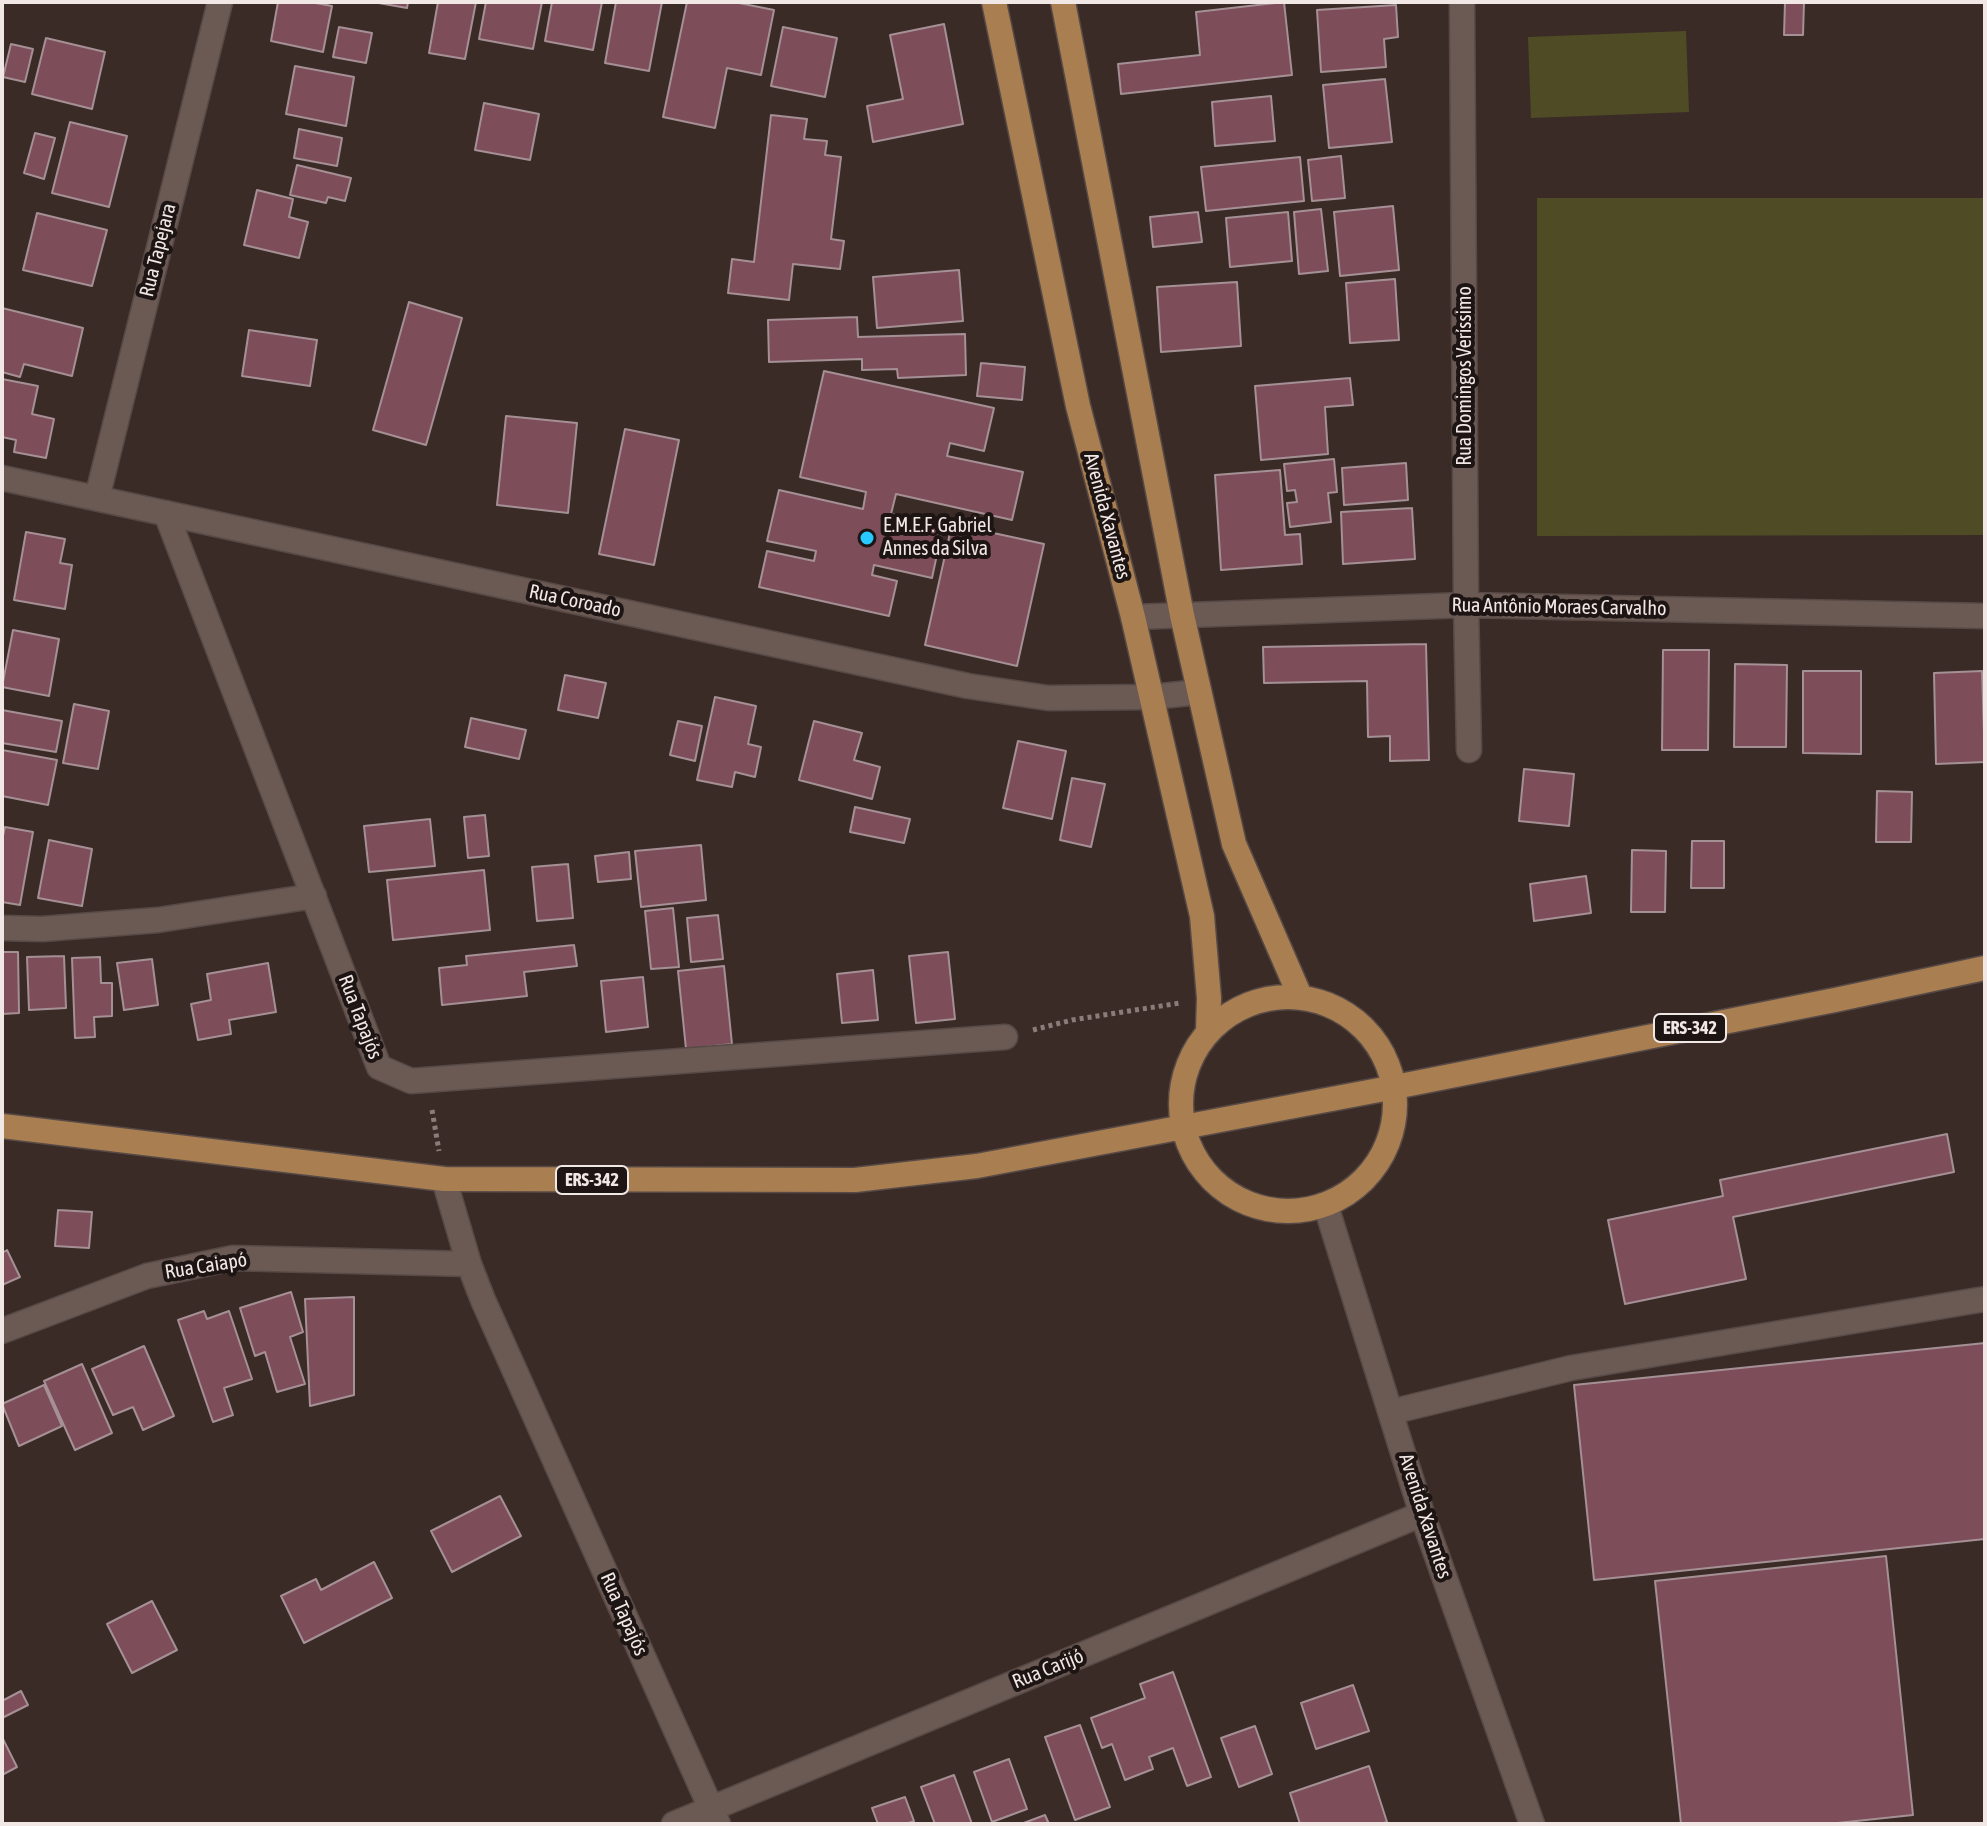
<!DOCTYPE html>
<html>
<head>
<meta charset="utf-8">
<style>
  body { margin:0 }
  #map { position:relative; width:1987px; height:1826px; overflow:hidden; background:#3b2b26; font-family:"Asap Condensed",sans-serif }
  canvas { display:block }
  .frame { position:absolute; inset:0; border:4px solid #f1e7e4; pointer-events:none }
</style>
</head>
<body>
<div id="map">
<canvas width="1987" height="1826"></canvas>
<div class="frame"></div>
</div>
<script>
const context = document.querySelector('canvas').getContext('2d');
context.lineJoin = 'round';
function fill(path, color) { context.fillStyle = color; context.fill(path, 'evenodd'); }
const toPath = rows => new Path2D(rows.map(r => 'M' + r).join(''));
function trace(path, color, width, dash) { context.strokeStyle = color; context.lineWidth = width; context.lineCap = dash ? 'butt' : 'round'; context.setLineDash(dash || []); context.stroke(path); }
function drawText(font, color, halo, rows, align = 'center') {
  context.font = font + ' "Asap Condensed",sans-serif'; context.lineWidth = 8; context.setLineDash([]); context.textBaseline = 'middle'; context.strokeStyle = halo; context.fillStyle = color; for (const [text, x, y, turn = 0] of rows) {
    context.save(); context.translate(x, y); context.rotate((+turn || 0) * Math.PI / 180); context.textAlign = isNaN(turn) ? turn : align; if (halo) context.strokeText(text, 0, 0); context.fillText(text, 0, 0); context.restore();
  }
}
fill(toPath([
  [1686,31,1689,112,1531,118,1528,37],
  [1537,198,1985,198,1985,535,1537,536]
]), '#4f4c25');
const building = toPath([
  [278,2,310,2,332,6,323,52,271,41,278,2],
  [373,2,408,2,407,8,373,2],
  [438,2,476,2,465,59,429,53,438,2],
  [486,2,542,2,533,49,479,39,486,2],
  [552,2,602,2,593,50,545,41,552,2],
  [616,2,662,2,649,71,605,63,616,2],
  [687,2,734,2,774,10,761,75,727,68,715,128,663,117,687,2],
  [1284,2,1292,75,1121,94,1118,64,1200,55,1196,12,1284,2],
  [1785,2,1804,2,1803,35,1784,35,1785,2],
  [1396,5,1398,37,1384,39,1386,67,1321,72,1317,10,1396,5],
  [944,24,963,124,873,142,867,106,903,99,890,35,944,24],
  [339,27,372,33,366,63,333,57,339,27],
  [783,27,837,38,825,97,771,86,783,27],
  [46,38,105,52,92,109,32,94,46,38],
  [11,44,33,49,25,82,3,77,11,44],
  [295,66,354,77,346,126,286,114,295,66],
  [1385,79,1392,142,1329,148,1323,85,1385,79],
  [1271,96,1275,141,1215,146,1212,102,1271,96],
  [484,103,539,114,530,160,475,150,484,103],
  [771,115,807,119,804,139,827,141,825,155,841,157,831,239,844,241,840,269,793,264,789,300,728,293,732,259,754,262,771,115],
  [70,122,127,136,109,207,52,193,70,122],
  [299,129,342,138,337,166,294,158,299,129],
  [35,133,55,138,44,179,24,173,35,133],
  [1341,156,1345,198,1312,201,1308,160,1341,156],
  [1300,157,1304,201,1206,211,1201,167,1300,157],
  [297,165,351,178,345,201,328,197,326,203,290,195,297,165],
  [257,190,293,199,289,217,308,222,299,258,244,245,257,190],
  [1393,206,1399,270,1340,276,1334,212,1393,206],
  [1321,209,1328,271,1299,274,1294,212,1321,209],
  [1198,212,1202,242,1153,247,1150,217,1198,212],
  [1288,212,1292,261,1230,267,1226,218,1288,212],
  [37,213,107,230,92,286,23,270,37,213],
  [959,270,963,321,877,328,873,277,959,270],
  [1395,279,1399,340,1350,343,1346,283,1395,279],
  [1237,282,1241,346,1161,352,1157,287,1237,282],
  [409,302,462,318,426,445,373,430,409,302],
  [2,308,83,328,72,376,24,364,20,377,2,372,2,308],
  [857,317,858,337,965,334,966,375,898,378,897,369,862,370,862,359,769,362,768,320,857,317],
  [249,330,317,340,310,386,242,376,249,330],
  [981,363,1025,367,1022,400,977,396,981,363],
  [824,371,994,408,984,451,950,443,947,456,1023,472,1012,520,896,494,891,514,943,526,932,578,874,565,872,575,897,581,889,616,759,587,767,551,814,561,816,551,767,541,779,490,863,509,866,492,800,477,824,371],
  [1350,378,1353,405,1325,407,1328,454,1261,460,1255,386,1350,378],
  [2,379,38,386,32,414,54,419,46,458,14,452,16,440,2,437,2,379],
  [506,416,577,423,568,513,497,505,506,416],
  [625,429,679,440,654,565,599,554,625,429],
  [1334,459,1337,492,1328,493,1331,522,1290,527,1287,503,1297,502,1295,490,1287,491,1284,464,1334,459],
  [1406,463,1408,500,1344,505,1342,468,1406,463],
  [1280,470,1285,535,1300,534,1302,564,1221,570,1215,475,1280,470],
  [1412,508,1415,559,1343,564,1341,512,1412,508],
  [952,524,1044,544,1017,666,925,645,952,524],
  [26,532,65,539,60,563,72,565,65,609,14,600,26,532],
  [13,630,59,639,49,696,2,687,13,630],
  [1426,644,1429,760,1390,761,1390,736,1368,737,1367,681,1264,683,1263,647,1426,644],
  [1663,650,1709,650,1708,750,1662,750,1663,650],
  [1735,664,1787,665,1786,747,1734,747,1735,664],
  [1803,671,1861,671,1861,754,1803,753,1803,671],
  [1982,671,1985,762,1936,764,1934,673,1982,671],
  [565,675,606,683,598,718,558,710,565,675],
  [715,697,756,706,748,744,761,747,755,777,735,772,732,787,697,780,715,697],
  [74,704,109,711,98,769,63,763,74,704],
  [2,710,62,721,56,752,2,743,2,710],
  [471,718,526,730,519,759,465,747,471,718],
  [678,721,702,726,695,761,670,755,678,721],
  [814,721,862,733,854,760,880,767,872,799,799,780,814,721],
  [1018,741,1066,751,1052,819,1003,808,1018,741],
  [2,750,57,760,48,805,2,796,2,750],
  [1524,769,1574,774,1569,826,1519,821,1524,769],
  [1072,778,1105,784,1091,847,1060,840,1072,778],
  [1877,791,1912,792,1911,842,1876,842,1877,791],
  [855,807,910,819,904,843,850,832,855,807],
  [485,815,489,856,468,858,464,817,485,815],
  [430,819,435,866,369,872,364,826,430,819],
  [5,827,33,832,20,905,2,902,2,840,5,827],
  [49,840,92,849,82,906,38,898,49,840],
  [1692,841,1724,841,1724,888,1691,888,1692,841],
  [701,845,706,900,641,907,635,851,701,845],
  [1632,850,1666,851,1665,912,1631,912,1632,850],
  [629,852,631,879,598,882,595,856,629,852],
  [568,864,573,918,537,921,532,867,568,864],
  [484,870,490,930,393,940,387,880,484,870],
  [1586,876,1591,913,1534,921,1530,884,1586,876],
  [673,908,679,967,651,969,645,911,673,908],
  [718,915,723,959,691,962,687,918,718,915],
  [574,945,577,966,524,972,527,996,442,1005,439,968,467,965,466,956,574,945],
  [2,952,18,952,19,1013,2,1014,2,952],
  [948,952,955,1019,916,1023,909,956,948,952],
  [64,956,66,1008,29,1010,27,957,64,956],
  [100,957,101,983,112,983,112,1016,94,1017,95,1037,75,1038,72,958,100,957],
  [152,959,158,1005,124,1010,117,963,152,959],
  [268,963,276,1012,229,1020,231,1034,198,1040,191,1004,211,1000,207,974,268,963],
  [724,966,732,1044,686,1049,678,971,724,966],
  [873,970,878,1020,842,1023,837,974,873,970],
  [643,977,648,1027,606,1032,601,981,643,977],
  [1947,1134,1954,1172,1733,1217,1746,1279,1625,1304,1608,1220,1723,1196,1720,1180,1947,1134],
  [58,1210,92,1212,89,1248,55,1246,58,1210],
  [7,1250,20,1277,2,1285,2,1253,7,1250],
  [291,1292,303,1332,290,1337,305,1384,277,1392,265,1352,255,1356,240,1308,291,1292],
  [354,1297,354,1395,310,1406,305,1299,354,1297],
  [204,1311,207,1319,229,1311,252,1379,224,1388,233,1415,213,1422,178,1320,204,1311],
  [1985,1343,1985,1539,1594,1580,1574,1385,1985,1343],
  [144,1346,174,1416,143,1430,133,1407,113,1415,92,1369,144,1346],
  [82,1364,112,1433,75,1450,44,1381,82,1364],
  [44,1385,62,1426,19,1446,2,1404,44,1385],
  [500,1496,521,1536,452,1572,431,1531,500,1496],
  [1886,1556,1913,1815,1828,1824,1681,1824,1655,1581,1886,1556],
  [374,1562,392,1598,304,1643,281,1596,316,1579,321,1590,374,1562],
  [152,1601,177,1650,132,1673,107,1624,152,1601],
  [1173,1672,1211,1777,1187,1786,1173,1748,1149,1757,1153,1769,1125,1780,1112,1744,1102,1748,1091,1718,1145,1698,1140,1684,1173,1672],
  [1353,1685,1369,1731,1316,1749,1301,1703,1353,1685],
  [21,1691,28,1705,2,1718,2,1701,21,1691],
  [1080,1725,1110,1807,1075,1820,1045,1737,1080,1725],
  [1255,1726,1272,1774,1239,1787,1221,1738,1255,1726],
  [2,1737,17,1767,2,1775,2,1737],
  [1009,1759,1027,1809,992,1822,974,1772,1009,1759],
  [1369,1766,1387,1822,1380,1824,1300,1824,1290,1793,1369,1766],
  [954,1775,972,1824,935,1824,921,1787,954,1775],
  [905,1797,914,1821,906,1824,878,1824,872,1808,905,1797],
  [1045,1815,1049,1824,1021,1824,1045,1815]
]);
fill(building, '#7d4d5a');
trace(building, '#a59095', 2);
const minor = toPath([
  [1462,2,1466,605,1469,750],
  [2,478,968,686,1048,698,1152,697,1199,692],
  [97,498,220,2],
  [166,513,379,1067,411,1081,1005,1037],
  [1133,617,1466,605,1985,616],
  [2,928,42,929,158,920,314,896],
  [444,1179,469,1264,483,1300,718,1824],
  [1326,1206,1422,1514,1532,1824],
  [2,1331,147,1276,233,1258,469,1264],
  [1391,1412,1571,1368,1985,1299],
  [674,1824,1422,1514]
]);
const major = toPath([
  [994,2,1078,406,1133,617,1202,916,1209,998,1208,1031],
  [1063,2,1182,615,1234,844,1300,996],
  '1181 1104a107 107 0 1 1 214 0a107 107 0 1 1-214 0Z',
  [2,1126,444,1179,855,1180,977,1166,1395,1087,1835,1000,1985,968]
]);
trace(minor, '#574a46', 27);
trace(major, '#574a46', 27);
trace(toPath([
  [1033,1030,1072,1020,1180,1003],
  [432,1110,439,1151]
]), '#8a7d79', 5, [4, 4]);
trace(minor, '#6b5954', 24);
trace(major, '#a97e50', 24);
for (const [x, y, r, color] of [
  [867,538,8,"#29c8ff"]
]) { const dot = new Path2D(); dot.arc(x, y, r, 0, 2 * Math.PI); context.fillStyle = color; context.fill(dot); trace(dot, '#1d1513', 3); }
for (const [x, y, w] of [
  [1690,1028,72],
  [592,1180,72]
]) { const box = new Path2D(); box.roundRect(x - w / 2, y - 14, w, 28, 6); context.fillStyle = '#1d1513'; context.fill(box); trace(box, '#f1e7e4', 2); }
drawText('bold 18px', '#f1e7e4', null, [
  ["ERS-342",1690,1028],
  ["ERS-342",592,1180]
]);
drawText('20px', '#f1e7e4', '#1d1513', [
  ["Rua Tapejara",158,250,-76],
  ["Rua Domingos Veríssimo",1465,376,-90],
  ["Avenida Xavantes",1107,516,75],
  ["Rua Coroado",575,601,12],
  ["Rua Antônio Moraes Carvalho",1559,607,1],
  ["Rua Tapajós",360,1017,69],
  ["Rua Caiapó",206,1266,-9],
  ["Avenida Xavantes",1425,1516,72],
  ["Rua Tapajós",624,1614,66],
  ["Rua Carijó",1048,1669,-22]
]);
drawText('20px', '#f1e7e4', '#1d1513', [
  ["E.M.E.F. Gabriel",883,526],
  ["Annes da Silva",883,549]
], 'left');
</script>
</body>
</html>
